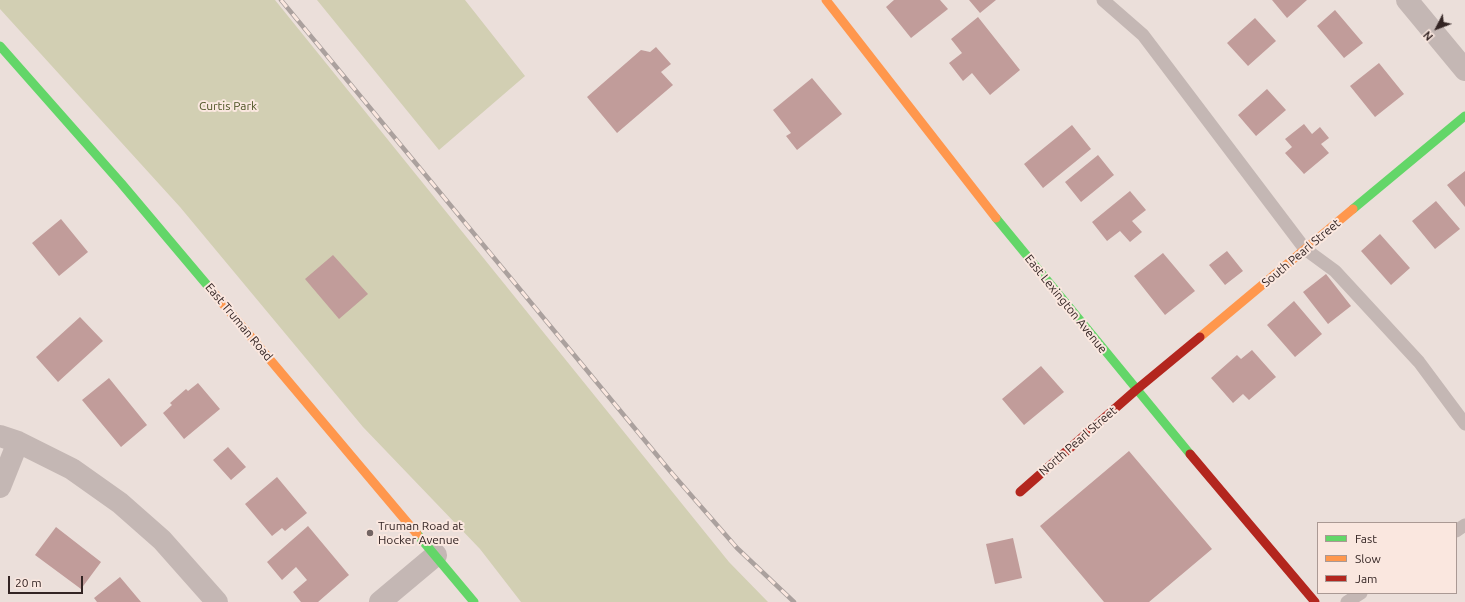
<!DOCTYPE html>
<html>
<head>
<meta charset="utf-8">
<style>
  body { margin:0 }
  #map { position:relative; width:1465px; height:602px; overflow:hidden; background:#ebdfda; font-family:Ubuntu,sans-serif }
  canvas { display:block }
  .legend { position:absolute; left:1317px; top:522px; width:140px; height:72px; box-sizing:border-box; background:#fae7df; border:1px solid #aa9994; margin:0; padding:5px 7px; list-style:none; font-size:12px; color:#332423 }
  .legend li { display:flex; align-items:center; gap:8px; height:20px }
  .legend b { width:20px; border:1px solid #aa9994 }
  .north { position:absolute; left:1417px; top:8px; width:40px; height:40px; -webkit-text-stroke:3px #fae7df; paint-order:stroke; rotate:228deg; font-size:11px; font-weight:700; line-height:16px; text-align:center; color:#332423 }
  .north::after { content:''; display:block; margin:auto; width:14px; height:18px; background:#332423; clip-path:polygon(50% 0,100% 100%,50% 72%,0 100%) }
  .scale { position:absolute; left:8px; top:576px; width:75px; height:18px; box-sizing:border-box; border:2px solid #332423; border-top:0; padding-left:5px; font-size:12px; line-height:14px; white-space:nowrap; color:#332423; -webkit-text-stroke:3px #fae7df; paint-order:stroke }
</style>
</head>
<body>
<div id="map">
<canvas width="1465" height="602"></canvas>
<ul class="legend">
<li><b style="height:5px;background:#63d668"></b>Fast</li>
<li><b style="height:5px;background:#ff974d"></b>Slow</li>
<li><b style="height:5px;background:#b3261e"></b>Jam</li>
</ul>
<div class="north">N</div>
<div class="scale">20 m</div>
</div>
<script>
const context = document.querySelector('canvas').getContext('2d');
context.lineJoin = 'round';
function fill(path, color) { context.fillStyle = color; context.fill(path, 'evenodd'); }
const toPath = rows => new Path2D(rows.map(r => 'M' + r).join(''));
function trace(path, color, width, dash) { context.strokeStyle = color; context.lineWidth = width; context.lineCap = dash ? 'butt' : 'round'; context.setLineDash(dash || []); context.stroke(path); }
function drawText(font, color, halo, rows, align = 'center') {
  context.font = font + ' Ubuntu,sans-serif'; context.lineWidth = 4; context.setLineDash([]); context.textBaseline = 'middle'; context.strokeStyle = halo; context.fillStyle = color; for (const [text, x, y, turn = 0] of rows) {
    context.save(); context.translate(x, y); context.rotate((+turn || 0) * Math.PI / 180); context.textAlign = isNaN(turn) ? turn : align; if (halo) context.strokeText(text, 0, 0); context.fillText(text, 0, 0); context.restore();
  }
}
fill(toPath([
  [0,0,275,0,729,562,768,602,521,602,480,549,363,427,180,207,0,9],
  [317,0,465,0,525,76,439,150]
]), '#d2cfb3');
fill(toPath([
  [894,0,940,0,948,9,911,38,886,7],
  [969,0,996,0,980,13],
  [1272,0,1307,0,1287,18],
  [1335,10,1363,43,1344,58,1317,26],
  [978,17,1020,70,990,95,972,73,963,81,949,63,962,53,951,39],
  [1255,18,1276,41,1248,66,1227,43],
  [656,47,671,64,661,72,673,85,617,133,587,97,641,50,650,52],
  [1379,63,1404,94,1375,117,1350,86],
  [812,78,842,114,797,150,786,136,791,133,773,110],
  [1267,89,1286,110,1256,136,1238,115],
  [1304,124,1312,134,1320,127,1329,138,1321,144,1329,153,1304,174,1285,153,1292,147,1285,139],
  [1072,125,1091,149,1043,188,1024,164],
  [1098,155,1114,175,1081,202,1065,182],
  [1465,171,1465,207,1447,185],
  [1130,191,1146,210,1132,221,1142,232,1130,242,1120,231,1107,241,1092,222],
  [1436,201,1460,229,1435,249,1412,221],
  [61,219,88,252,59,276,32,243],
  [1380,234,1410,268,1391,285,1361,251],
  [1227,251,1243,271,1225,285,1209,265],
  [1163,253,1195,291,1165,315,1134,276],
  [333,255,368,294,339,319,305,279],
  [1326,274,1351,306,1328,324,1303,292],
  [1294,301,1322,334,1295,357,1267,325],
  [80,317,103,341,58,382,36,357],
  [1252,350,1276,377,1249,400,1243,394,1233,403,1211,378,1237,355,1241,359],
  [1041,366,1064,392,1024,425,1002,399],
  [109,378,147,425,121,447,82,400],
  [198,383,220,409,184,439,163,413,172,405,170,403,186,389,188,391],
  [228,447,246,467,231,480,213,460],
  [1129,451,1212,549,1149,602,1104,602,1040,526],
  [277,477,307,513,285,531,282,528,272,536,245,504],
  [308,526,349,575,318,602,301,602,293,592,307,580,296,567,282,580,267,562],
  [56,527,101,562,81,589,35,555],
  [1013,538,1022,578,995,584,986,544],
  [120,577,141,602,97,602,94,598]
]), '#c19c9a');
trace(toPath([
  [1103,0,1143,35,1305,249,1335,271,1419,362,1465,424],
  [1456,531,1465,525],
  [1347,602,1361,593]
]), '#c4b7b4', 13);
trace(toPath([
  [1407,0,1465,70],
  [0,436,18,442,72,469,120,503,162,540,217,602],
  [0,487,18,442],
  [380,602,436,555]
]), '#c4b7b4', 22);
trace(toPath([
  [0,46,121,183,213,292],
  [1353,209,1465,116],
  [996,218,1190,454],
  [417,534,474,602]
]), '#63d668', 9);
trace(toPath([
  [826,0,996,218],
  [213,292,417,534],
  [1200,337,1353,209]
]), '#ff974d', 9);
trace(toPath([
  [1190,454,1315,602],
  [1020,492,1136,390,1200,337]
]), '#b3261e', 9);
const rail = toPath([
  [281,0,670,471,737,548,794,602]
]);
trace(rail, '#aba19e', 4.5);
trace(rail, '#fae7df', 3, [9]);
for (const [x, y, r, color] of [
  [370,533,4,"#736563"]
]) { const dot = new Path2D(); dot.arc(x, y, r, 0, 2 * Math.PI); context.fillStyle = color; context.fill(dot); trace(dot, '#fae7df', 1.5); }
drawText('12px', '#4e5425', '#fae7df', [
  ["Curtis Park",228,106]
]);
drawText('12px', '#332423', '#fae7df', [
  ["South Pearl Street",1301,253,-40],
  ["East Lexington Avenue",1066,304,51],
  ["East Truman Road",239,322,50],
  ["North Pearl Street",1078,441,-41]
]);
drawText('12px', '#332423', '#fae7df', [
  ["Truman Road at",378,526],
  ["Hocker Avenue",378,540]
], 'left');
</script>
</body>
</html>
